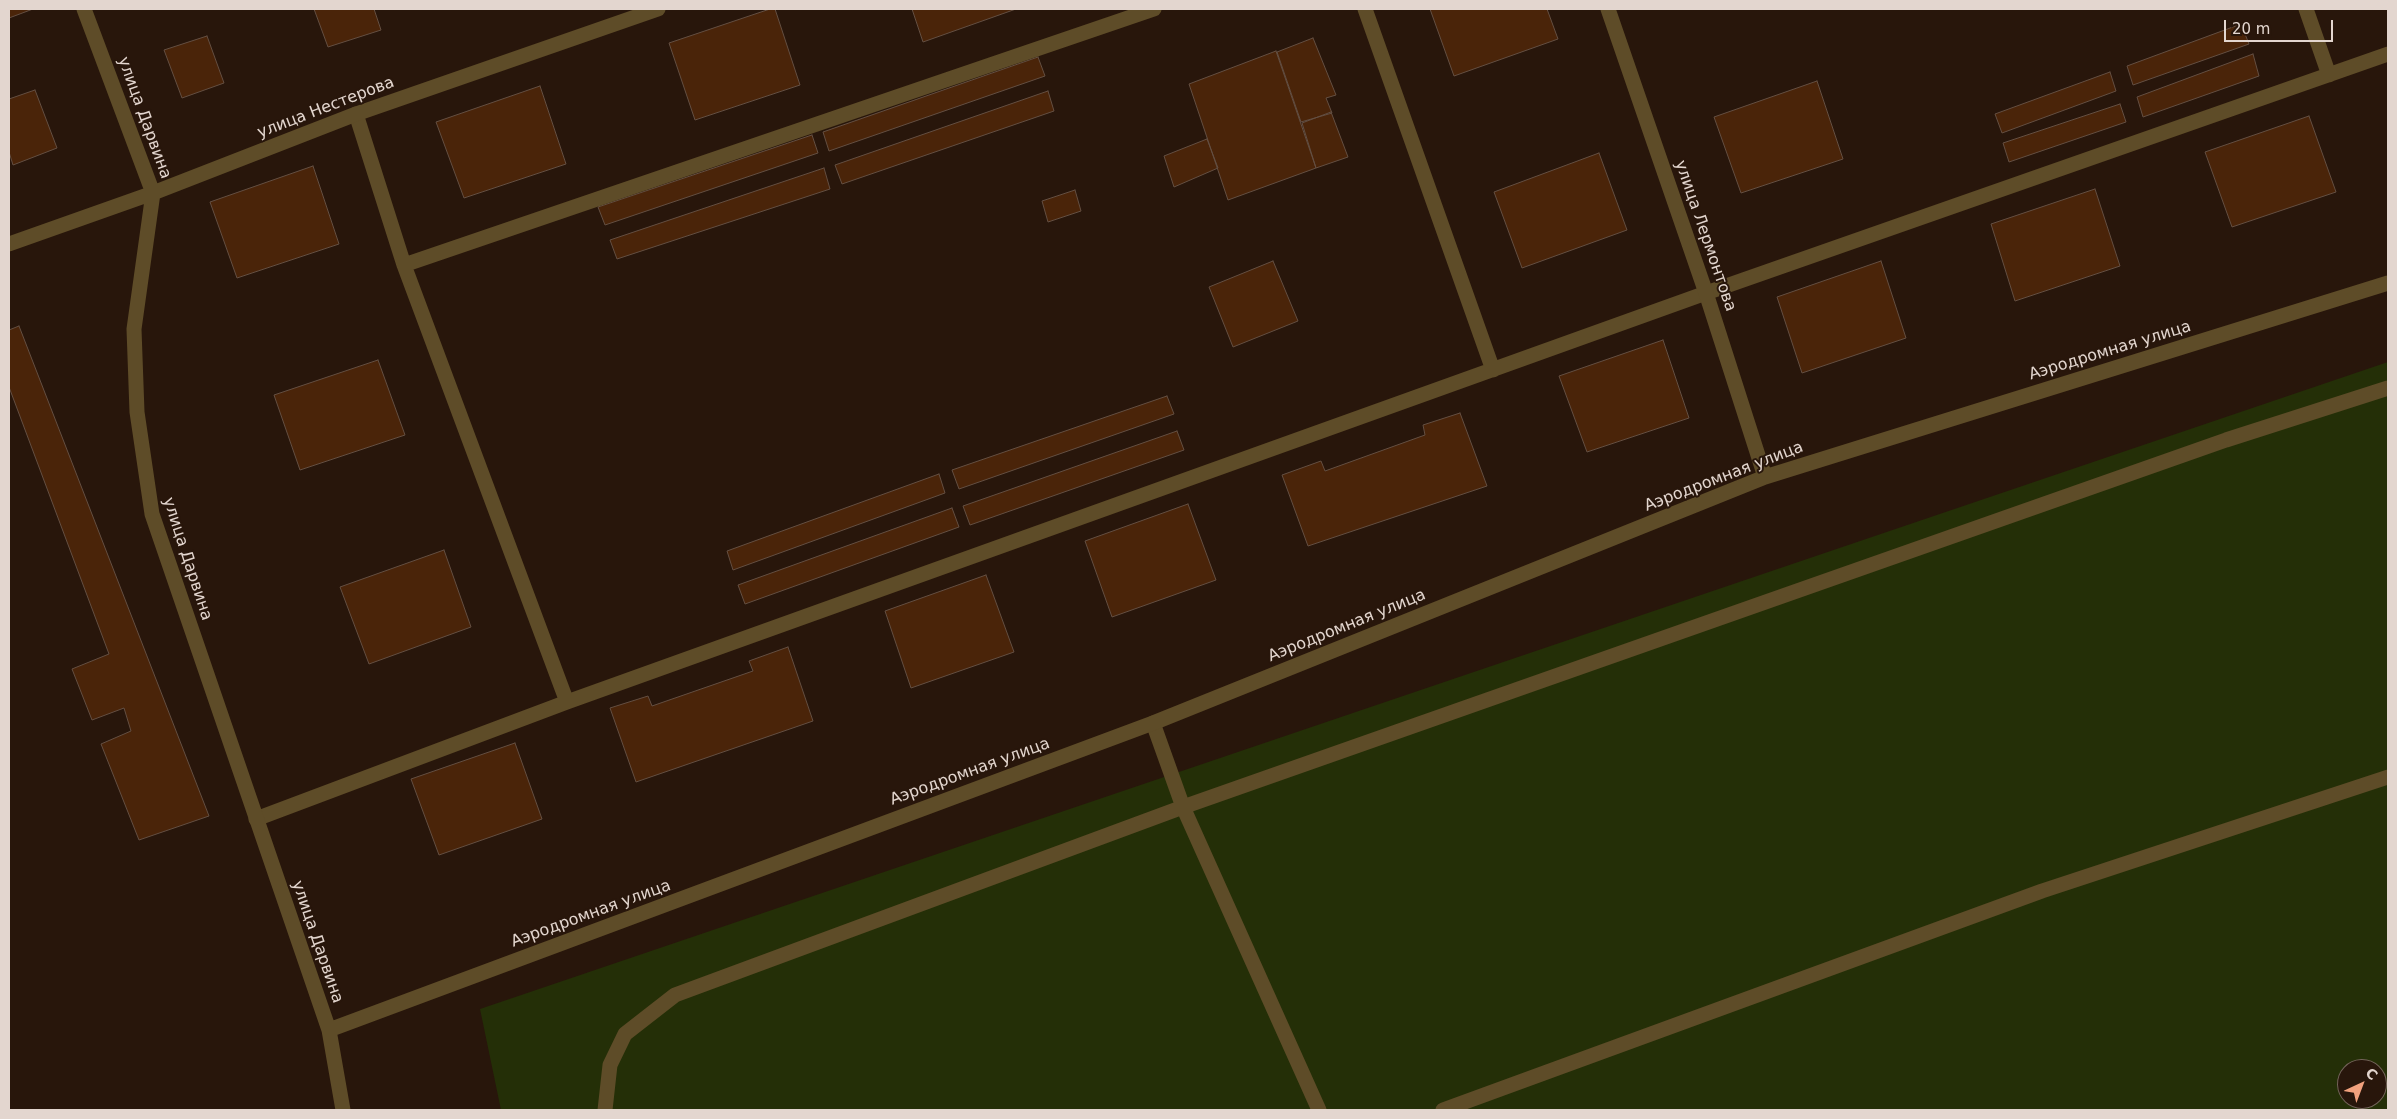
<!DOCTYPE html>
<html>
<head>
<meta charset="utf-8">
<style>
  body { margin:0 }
  #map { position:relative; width:2397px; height:1119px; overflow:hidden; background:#28160b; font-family:"DejaVu Sans",sans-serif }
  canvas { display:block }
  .frame { position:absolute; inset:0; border:10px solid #e3d6cf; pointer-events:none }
  .north { position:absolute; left:2337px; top:1059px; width:50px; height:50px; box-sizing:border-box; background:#28160b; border:1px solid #736359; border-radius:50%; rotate:43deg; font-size:14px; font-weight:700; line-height:20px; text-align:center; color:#e3d6cf }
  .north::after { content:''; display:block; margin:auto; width:18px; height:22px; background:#f1a17d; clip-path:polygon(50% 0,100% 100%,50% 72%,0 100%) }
  .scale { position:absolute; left:2224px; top:20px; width:109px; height:22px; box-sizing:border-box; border:2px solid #e3d6cf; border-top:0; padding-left:6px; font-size:15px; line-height:18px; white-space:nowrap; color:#e3d6cf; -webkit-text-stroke:4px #28160b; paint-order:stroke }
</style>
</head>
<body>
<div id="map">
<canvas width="2397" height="1119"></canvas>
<div class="frame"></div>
<div class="north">С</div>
<div class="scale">20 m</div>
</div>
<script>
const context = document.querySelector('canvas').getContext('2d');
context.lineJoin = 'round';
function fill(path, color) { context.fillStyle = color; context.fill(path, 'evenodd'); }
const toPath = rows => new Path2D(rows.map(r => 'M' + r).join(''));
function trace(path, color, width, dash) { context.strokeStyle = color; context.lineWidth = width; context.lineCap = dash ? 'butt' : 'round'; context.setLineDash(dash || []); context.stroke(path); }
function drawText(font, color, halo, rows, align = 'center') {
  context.font = font + ' "DejaVu Sans",sans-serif'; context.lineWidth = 4; context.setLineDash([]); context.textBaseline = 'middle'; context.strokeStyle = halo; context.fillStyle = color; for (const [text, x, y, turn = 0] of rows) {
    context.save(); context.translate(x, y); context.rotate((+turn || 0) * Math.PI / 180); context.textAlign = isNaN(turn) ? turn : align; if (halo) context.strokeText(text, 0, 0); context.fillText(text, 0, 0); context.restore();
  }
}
fill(toPath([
  [2388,362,2388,1110,501,1110,480,1009],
  [2347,1069,2377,1069,2377,1099,2347,1099]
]), '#242f07');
const building = toPath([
  [9,9,33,9,9,18,9,9],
  [314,9,374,9,381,30,328,47,314,9],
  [770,9,775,9,800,85,695,120,669,43,770,9],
  [912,9,1016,9,923,42,912,9],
  [1430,9,1547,9,1558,39,1454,76,1430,9],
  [2241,24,2249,44,2133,85,2127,66,2241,24],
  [207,36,224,83,182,98,164,50,207,36],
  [1313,38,1336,95,1326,98,1332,113,1301,122,1277,52,1313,38],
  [1276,51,1316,168,1228,200,1189,84,1276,51],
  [2253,54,2259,76,2143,117,2137,97,2253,54],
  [1038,57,1045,76,829,151,823,132,1038,57],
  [2110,72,2116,91,2002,133,1995,114,2110,72],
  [1817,81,1843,159,1741,193,1714,117,1817,81],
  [540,86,566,164,464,198,436,122,540,86],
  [35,90,57,148,13,165,9,152,9,99,35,90],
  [1048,91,1054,111,842,184,835,165,1048,91],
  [2120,104,2126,122,2009,162,2003,143,2120,104],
  [1331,112,1348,157,1316,168,1302,123,1331,112],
  [2309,116,2336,192,2232,227,2205,152,2309,116],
  [812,135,818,153,605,225,598,207,812,135],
  [1207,139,1218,168,1174,187,1164,156,1207,139],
  [1599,153,1627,230,1522,268,1494,192,1599,153],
  [313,166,339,244,237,278,210,202,313,166],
  [824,168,830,189,617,259,610,240,824,168],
  [2095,189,2120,266,2015,301,1991,224,2095,189],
  [1075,190,1081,211,1048,222,1042,201,1075,190],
  [1273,261,1298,321,1233,347,1209,287,1273,261],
  [1881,261,1906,338,1802,373,1777,297,1881,261],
  [19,326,209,816,139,840,101,744,131,731,124,708,92,720,72,669,109,654,9,387,9,330,19,326],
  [1663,340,1689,418,1587,452,1559,376,1663,340],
  [378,360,405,435,300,470,274,395,378,360],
  [1167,396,1174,414,959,489,952,470,1167,396],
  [1460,413,1487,486,1308,546,1282,475,1321,461,1325,471,1425,435,1423,425,1460,413],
  [1177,431,1184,450,970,525,963,506,1177,431],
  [939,474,945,493,733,570,727,551,939,474],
  [1188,504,1216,580,1112,617,1085,541,1188,504],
  [952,508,959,527,745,604,738,585,952,508],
  [444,550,471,627,369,664,340,587,444,550],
  [986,575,1014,652,911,688,885,611,986,575],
  [788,647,813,721,636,782,610,708,648,696,652,706,753,671,749,661,788,647],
  [515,743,542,819,439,855,411,779,515,743]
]);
fill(building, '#4a2409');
trace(building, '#644f42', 1);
trace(toPath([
  [1365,9,1493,370],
  [2306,9,2329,75],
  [356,114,404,265,567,702],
  [404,265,1154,9],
  [1153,723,1183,807,1319,1110],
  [256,819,567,702,1706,293,2388,54],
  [605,1110,610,1065,625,1034,675,995,1183,807,2226,440,2388,388],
  [1443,1110,2042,891,2388,777]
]), '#5e4c28', 15);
trace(toPath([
  [84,9,153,193,134,329,137,412,152,514,329,1030,343,1110],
  [1608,9,1706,293,1765,477],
  [9,244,153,193,356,114,658,9],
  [329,1030,1153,723,1765,477,2388,283]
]), '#5e4c28', 15);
drawText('16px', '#e3d6cf', '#28160b', [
  ["улица Нестерова",326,108,-21],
  ["улица Дарвина",144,118,70],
  ["улица Лермонтова",1705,236,71],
  ["Аэродромная улица",2110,351,-17],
  ["Аэродромная улица",1724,477,-21],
  ["улица Дарвина",187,559,72],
  ["Аэродромная улица",1347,626,-22],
  ["Аэродромная улица",970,772,-20],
  ["Аэродромная улица",591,914,-20],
  ["улица Дарвина",317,942,71]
]);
</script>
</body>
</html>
